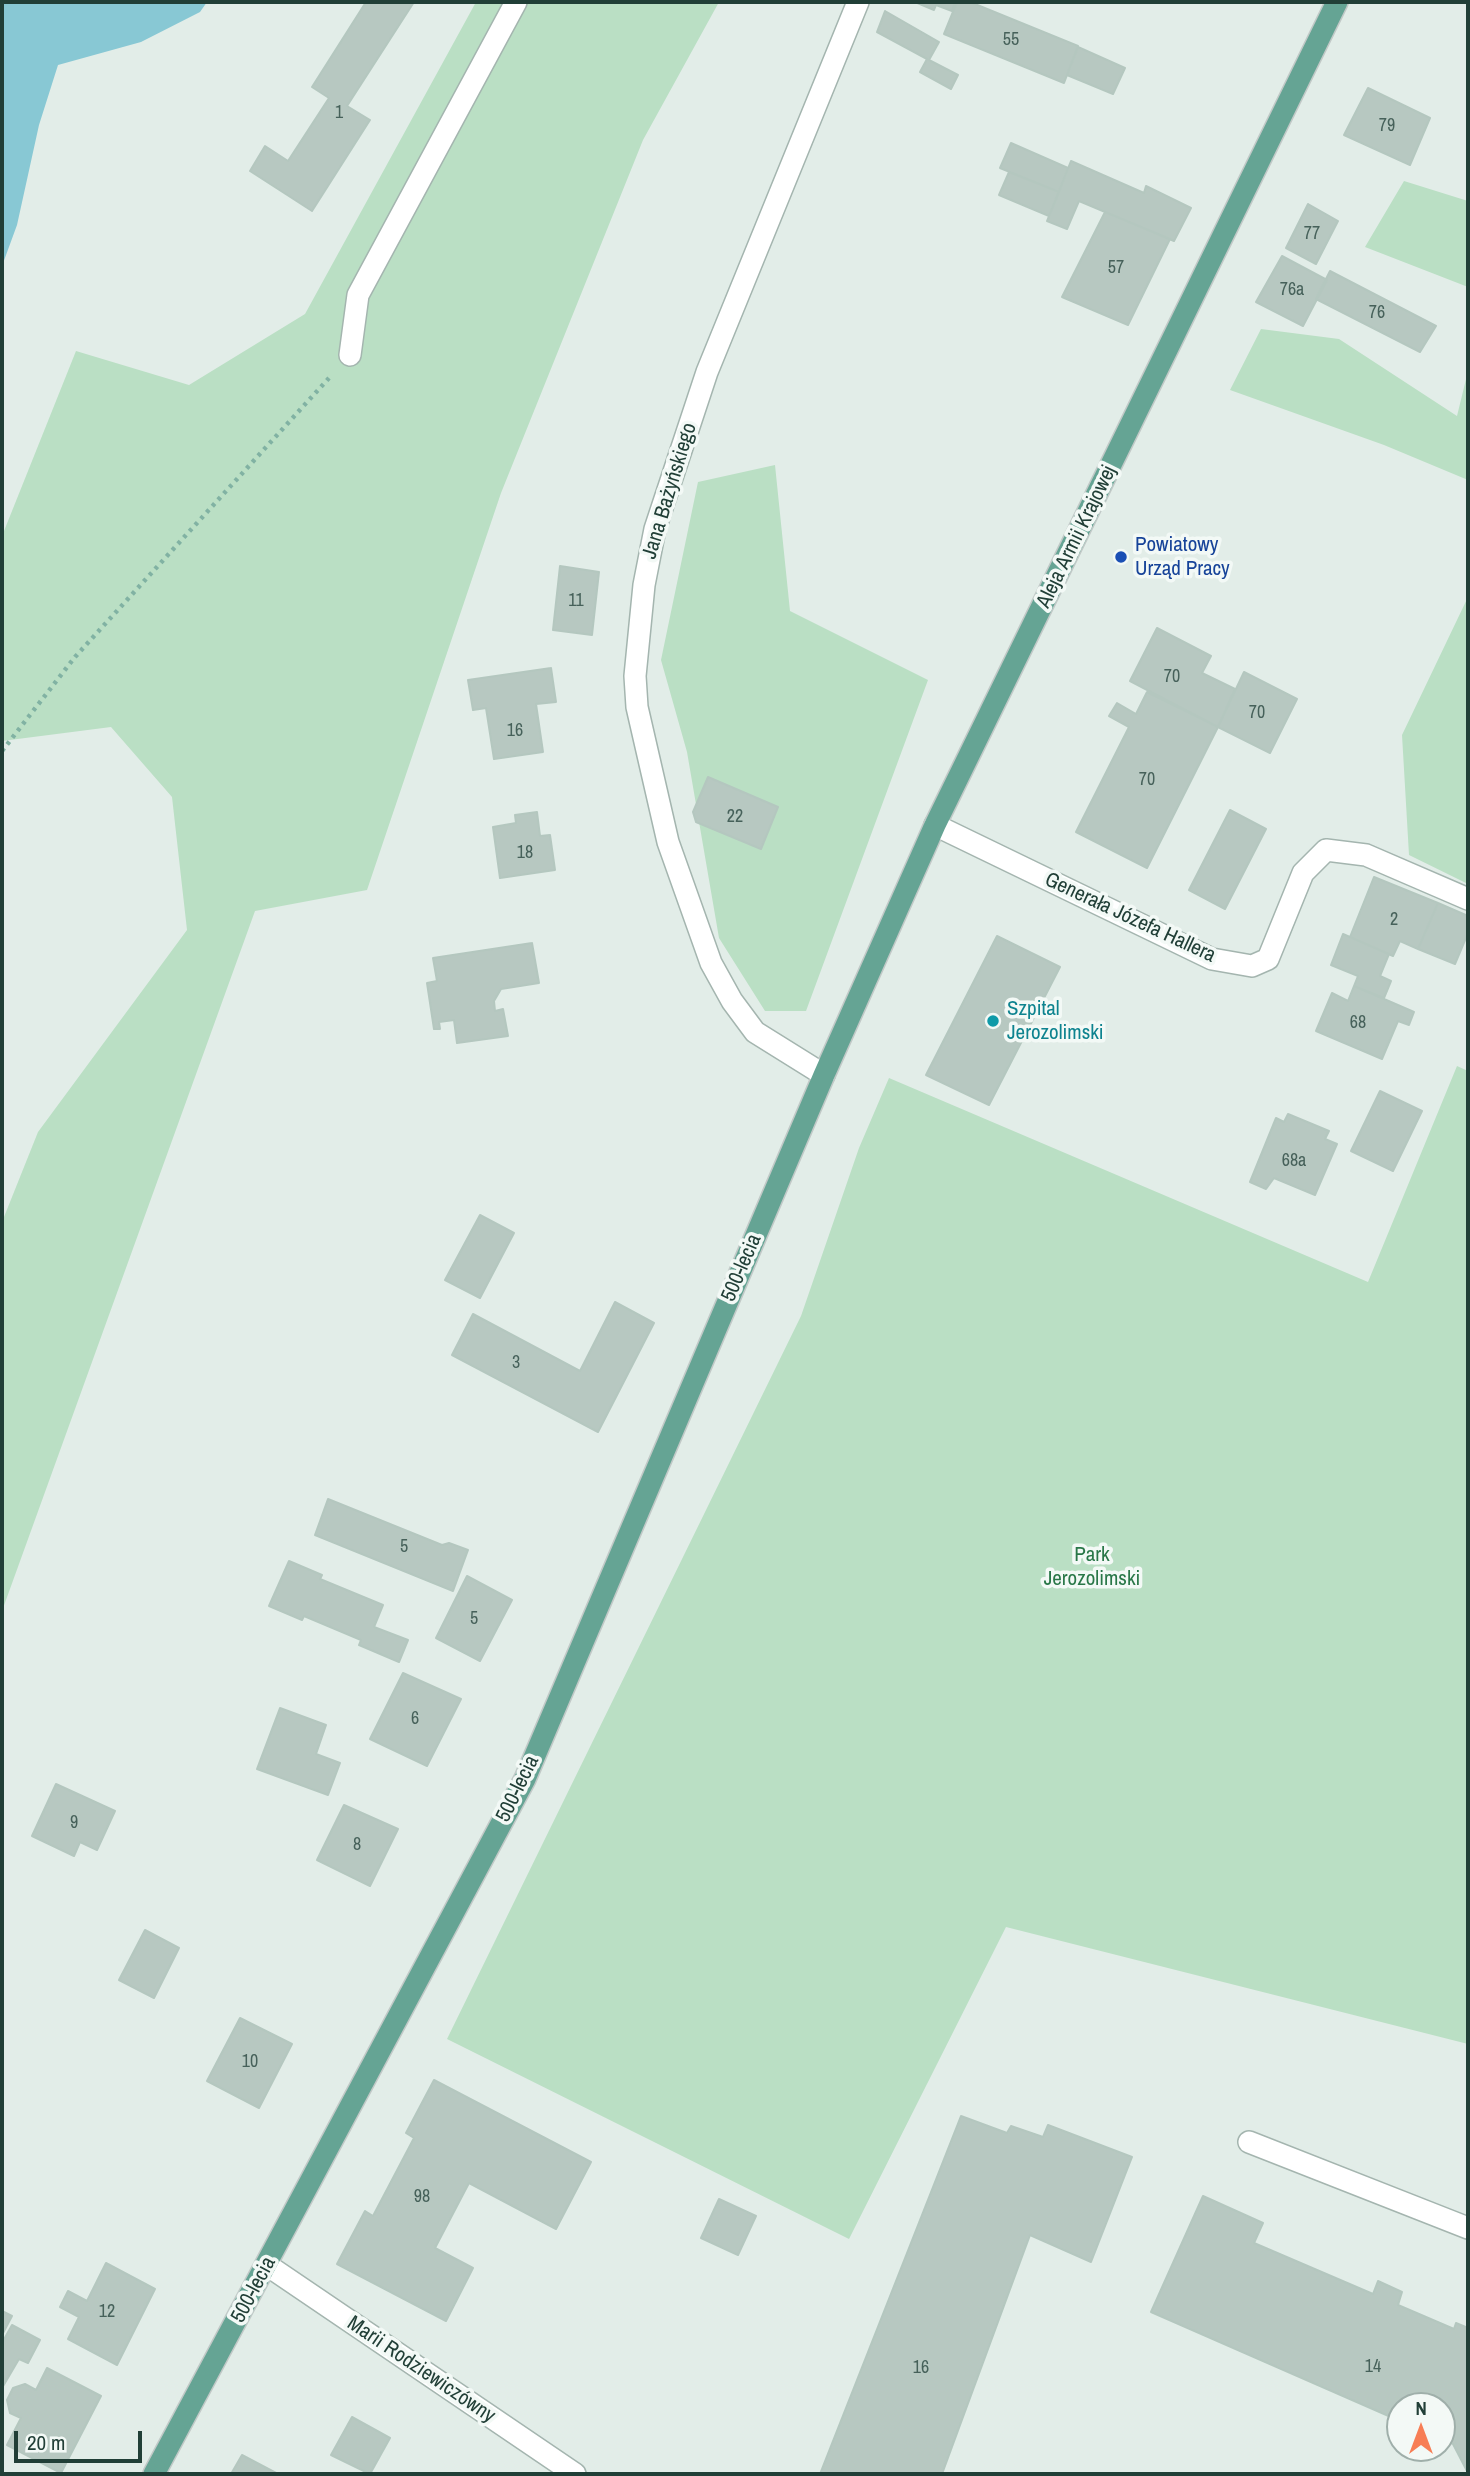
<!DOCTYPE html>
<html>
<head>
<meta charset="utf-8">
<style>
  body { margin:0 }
  #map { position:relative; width:1470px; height:2476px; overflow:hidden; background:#e2ede8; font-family:"Archivo Narrow",sans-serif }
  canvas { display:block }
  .frame { position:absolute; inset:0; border:4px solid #213f37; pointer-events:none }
  .north { position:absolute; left:1386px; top:2392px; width:70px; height:70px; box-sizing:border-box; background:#f3f9f6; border:2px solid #9fafaa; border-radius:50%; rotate:0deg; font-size:19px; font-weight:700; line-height:28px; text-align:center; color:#213f37 }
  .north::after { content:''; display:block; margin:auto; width:24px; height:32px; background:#f77e55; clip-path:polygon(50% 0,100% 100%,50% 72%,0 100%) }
  .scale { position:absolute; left:14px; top:2431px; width:128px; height:32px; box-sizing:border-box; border:4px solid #213f37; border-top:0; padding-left:9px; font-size:21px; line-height:24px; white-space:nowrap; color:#213f37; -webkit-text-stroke:5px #f3f9f6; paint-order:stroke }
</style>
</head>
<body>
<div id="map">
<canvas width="1470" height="2476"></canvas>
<div class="frame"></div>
<div class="north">N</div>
<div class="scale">20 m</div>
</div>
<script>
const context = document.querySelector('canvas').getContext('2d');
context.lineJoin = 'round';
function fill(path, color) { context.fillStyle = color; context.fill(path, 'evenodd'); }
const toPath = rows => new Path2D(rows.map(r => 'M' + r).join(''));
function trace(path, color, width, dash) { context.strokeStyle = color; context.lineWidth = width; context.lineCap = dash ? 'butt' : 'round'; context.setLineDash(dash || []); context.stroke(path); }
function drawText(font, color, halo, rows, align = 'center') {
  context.font = font + ' "Archivo Narrow",sans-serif'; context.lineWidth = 7; context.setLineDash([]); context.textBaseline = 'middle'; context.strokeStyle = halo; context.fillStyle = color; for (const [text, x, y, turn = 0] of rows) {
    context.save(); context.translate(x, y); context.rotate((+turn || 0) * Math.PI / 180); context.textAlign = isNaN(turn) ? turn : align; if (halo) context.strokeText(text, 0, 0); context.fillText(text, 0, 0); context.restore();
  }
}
fill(toPath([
  [476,2,719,2,643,140,501,493,367,890,255,911,2,1611,2,1222,38,1132,187,930,172,797,111,727,2,741,2,536,76,351,189,385,305,314],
  [1404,181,1468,201,1468,287,1365,247],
  [1261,329,1339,339,1457,416,1468,371,1468,480,1384,445,1230,390],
  [775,465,790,611,928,680,806,1011,765,1011,719,938,687,752,661,660,698,482],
  [1468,597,1468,884,1409,855,1402,735],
  [1457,1066,1468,1071,1468,2044,1006,1927,849,2239,447,2039,801,1316,859,1148,889,1078,1368,1282]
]), '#badfc4');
fill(toPath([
  [2,2,207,2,200,12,141,42,58,65,39,125,17,225,2,266]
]), '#88c8d4');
const building = toPath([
  [366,2,414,2,347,106,370,120,312,211,250,171,265,146,288,161,329,98,312,87,366,2],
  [915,2,955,2,952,11,936,5,934,10,915,2],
  [957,2,970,2,1078,46,1064,83,944,34,957,2],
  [885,11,939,42,929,60,958,75,951,89,920,72,927,59,877,32,885,11],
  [1078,47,1125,68,1113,94,1067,75,1078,47],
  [1368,88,1430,118,1410,165,1344,135,1368,88],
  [1011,143,1068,168,1059,192,1000,168,1011,143],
  [1071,161,1144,193,1146,186,1191,208,1174,241,1079,201,1067,229,1047,221,1071,161],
  [1009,172,1059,192,1049,216,999,195,1009,172],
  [1308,204,1338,221,1316,264,1286,248,1308,204],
  [1105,212,1170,239,1128,325,1062,297,1105,212],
  [1282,256,1327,280,1303,326,1256,302,1282,256],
  [1330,271,1436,326,1420,352,1316,299,1330,271],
  [560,566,599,572,592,635,553,630,560,566],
  [1157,628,1211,656,1202,673,1235,689,1218,727,1130,681,1157,628],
  [551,668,556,702,536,704,543,752,494,759,486,708,473,710,468,680,551,668],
  [1244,672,1297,699,1270,753,1218,727,1244,672],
  [1147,692,1218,727,1147,868,1076,832,1129,727,1109,716,1117,703,1136,714,1147,692],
  [708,777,778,807,761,849,696,822,693,812,708,777],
  [1230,810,1266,829,1225,909,1189,890,1230,810],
  [537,812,540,836,550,835,555,870,500,878,493,827,516,823,515,815,537,812],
  [1374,877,1438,903,1418,949,1400,941,1393,956,1350,937,1374,877],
  [1438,903,1468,916,1468,933,1455,964,1418,949,1438,903],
  [1343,934,1389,954,1380,976,1391,981,1384,998,1354,986,1358,976,1331,965,1343,934],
  [997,936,1060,967,989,1105,926,1075,997,936],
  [532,943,539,983,501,989,494,1001,495,1011,503,1009,508,1036,457,1043,454,1020,439,1022,440,1029,434,1029,427,983,437,981,433,958,532,943],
  [1354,986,1414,1012,1409,1025,1398,1021,1382,1059,1316,1031,1332,993,1348,1001,1354,986],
  [1380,1091,1422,1111,1393,1171,1351,1151,1380,1091],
  [1288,1114,1329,1131,1325,1139,1337,1144,1315,1195,1274,1178,1266,1189,1250,1182,1276,1118,1284,1122,1288,1114],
  [480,1215,514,1233,480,1298,445,1280,480,1215],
  [615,1302,654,1323,598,1432,452,1355,473,1314,580,1371,615,1302],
  [328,1499,442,1545,449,1543,468,1550,453,1591,315,1535,328,1499],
  [289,1561,322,1575,320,1579,383,1605,374,1627,408,1640,399,1662,359,1645,361,1640,304,1616,302,1620,269,1606,289,1561],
  [467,1576,512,1600,480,1661,436,1638,467,1576],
  [403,1673,461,1699,427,1766,370,1739,403,1673],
  [280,1708,326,1725,316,1754,340,1763,328,1795,257,1769,280,1708],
  [56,1784,115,1811,97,1850,80,1842,74,1856,32,1836,56,1784],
  [344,1805,398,1829,370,1886,317,1860,344,1805],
  [145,1930,179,1948,154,1998,119,1980,145,1930],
  [240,2018,292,2044,259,2108,207,2081,240,2018],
  [434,2080,591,2162,556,2229,469,2183,435,2248,473,2268,446,2321,337,2264,365,2211,373,2216,414,2138,406,2133,434,2080],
  [961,2116,1007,2133,1011,2126,1043,2137,1048,2125,1132,2157,1091,2262,1030,2235,942,2474,820,2474,961,2116],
  [1203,2196,1263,2223,1254,2243,1373,2294,1378,2281,1402,2292,1398,2305,1454,2329,1456,2323,1468,2328,1468,2473,1453,2444,1442,2439,1442,2406,1400,2406,1400,2421,1151,2312,1203,2196],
  [719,2199,756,2216,738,2255,701,2238,719,2199],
  [106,2263,155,2289,117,2365,68,2339,79,2317,60,2307,68,2291,87,2301,106,2263],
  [2,2311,12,2316,2,2335,2,2311],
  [12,2325,40,2340,28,2363,19,2359,2,2388,2,2343,12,2325],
  [47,2368,101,2396,61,2473,7,2445,21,2418,10,2413,7,2400,13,2388,25,2384,36,2390,47,2368],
  [352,2417,390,2438,370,2474,331,2455,352,2417],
  [242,2455,278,2474,231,2474,242,2455]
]);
fill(building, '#b7c8c1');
trace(building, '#b4c7bf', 2);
const minor = toPath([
  [350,355,358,295,516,2],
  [935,825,1212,959,1252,966,1268,959,1303,873,1326,850,1366,855,1468,899],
  [824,1075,755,1032,732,1001,711,963,668,842,637,707,635,676,644,585,655,529,707,372,858,2],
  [1249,2142,1468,2228],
  [267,2265,575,2474]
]);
const major = toPath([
  [154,2474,525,1779,824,1075,935,825,1337,2]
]);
trace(minor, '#a4b5af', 24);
trace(major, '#c1c9c7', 24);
trace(toPath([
  [2,751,75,657,329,378]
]), '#81b2a3', 4.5, [3.5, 5]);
trace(minor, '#fff', 21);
trace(major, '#65a494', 21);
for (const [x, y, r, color] of [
  [1121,557,7,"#1a4fb4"],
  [993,1021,7,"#0f9aa8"]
]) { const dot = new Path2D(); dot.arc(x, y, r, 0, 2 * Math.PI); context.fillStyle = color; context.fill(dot); trace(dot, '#f3f9f6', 2.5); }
drawText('18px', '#46615a', null, [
  ["55",1011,40],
  ["1",339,113],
  ["79",1387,126],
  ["77",1312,234],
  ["57",1116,268],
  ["76a",1292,290],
  ["76",1377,313],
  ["11",576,601],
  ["70",1172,677],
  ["70",1257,713],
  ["16",515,731],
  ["70",1147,780],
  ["22",735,817],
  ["18",525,853],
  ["2",1394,920],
  ["68",1358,1023],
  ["68a",1294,1161],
  ["3",516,1363],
  ["5",404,1547],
  ["5",474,1619],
  ["6",415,1719],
  ["9",74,1823],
  ["8",357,1845],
  ["10",250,2062],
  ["98",422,2197],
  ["12",107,2312],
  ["14",1373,2367],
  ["16",921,2368]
]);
drawText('21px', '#213f37', '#f3f9f6', [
  ["Jana Bażyńskiego",670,491,-73],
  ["Aleja Armii Krajowej",1077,537,-64],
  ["Generała Józefa Hallera",1130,918,25],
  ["500-lecia",742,1268,-67],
  ["500-lecia",518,1789,-64],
  ["500-lecia",254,2290,-62],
  ["Marii Rodziewiczówny",421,2370,34]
]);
drawText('21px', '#164399', '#f3f9f6', [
  ["Powiatowy",1135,545],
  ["Urząd Pracy",1135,569]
], 'left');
drawText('21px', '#0d838f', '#f3f9f6', [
  ["Szpital",1007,1009],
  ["Jerozolimski",1007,1033]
], 'left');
drawText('21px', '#297748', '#f3f9f6', [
  ["Park",1092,1555],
  ["Jerozolimski",1092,1579]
]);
</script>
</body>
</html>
